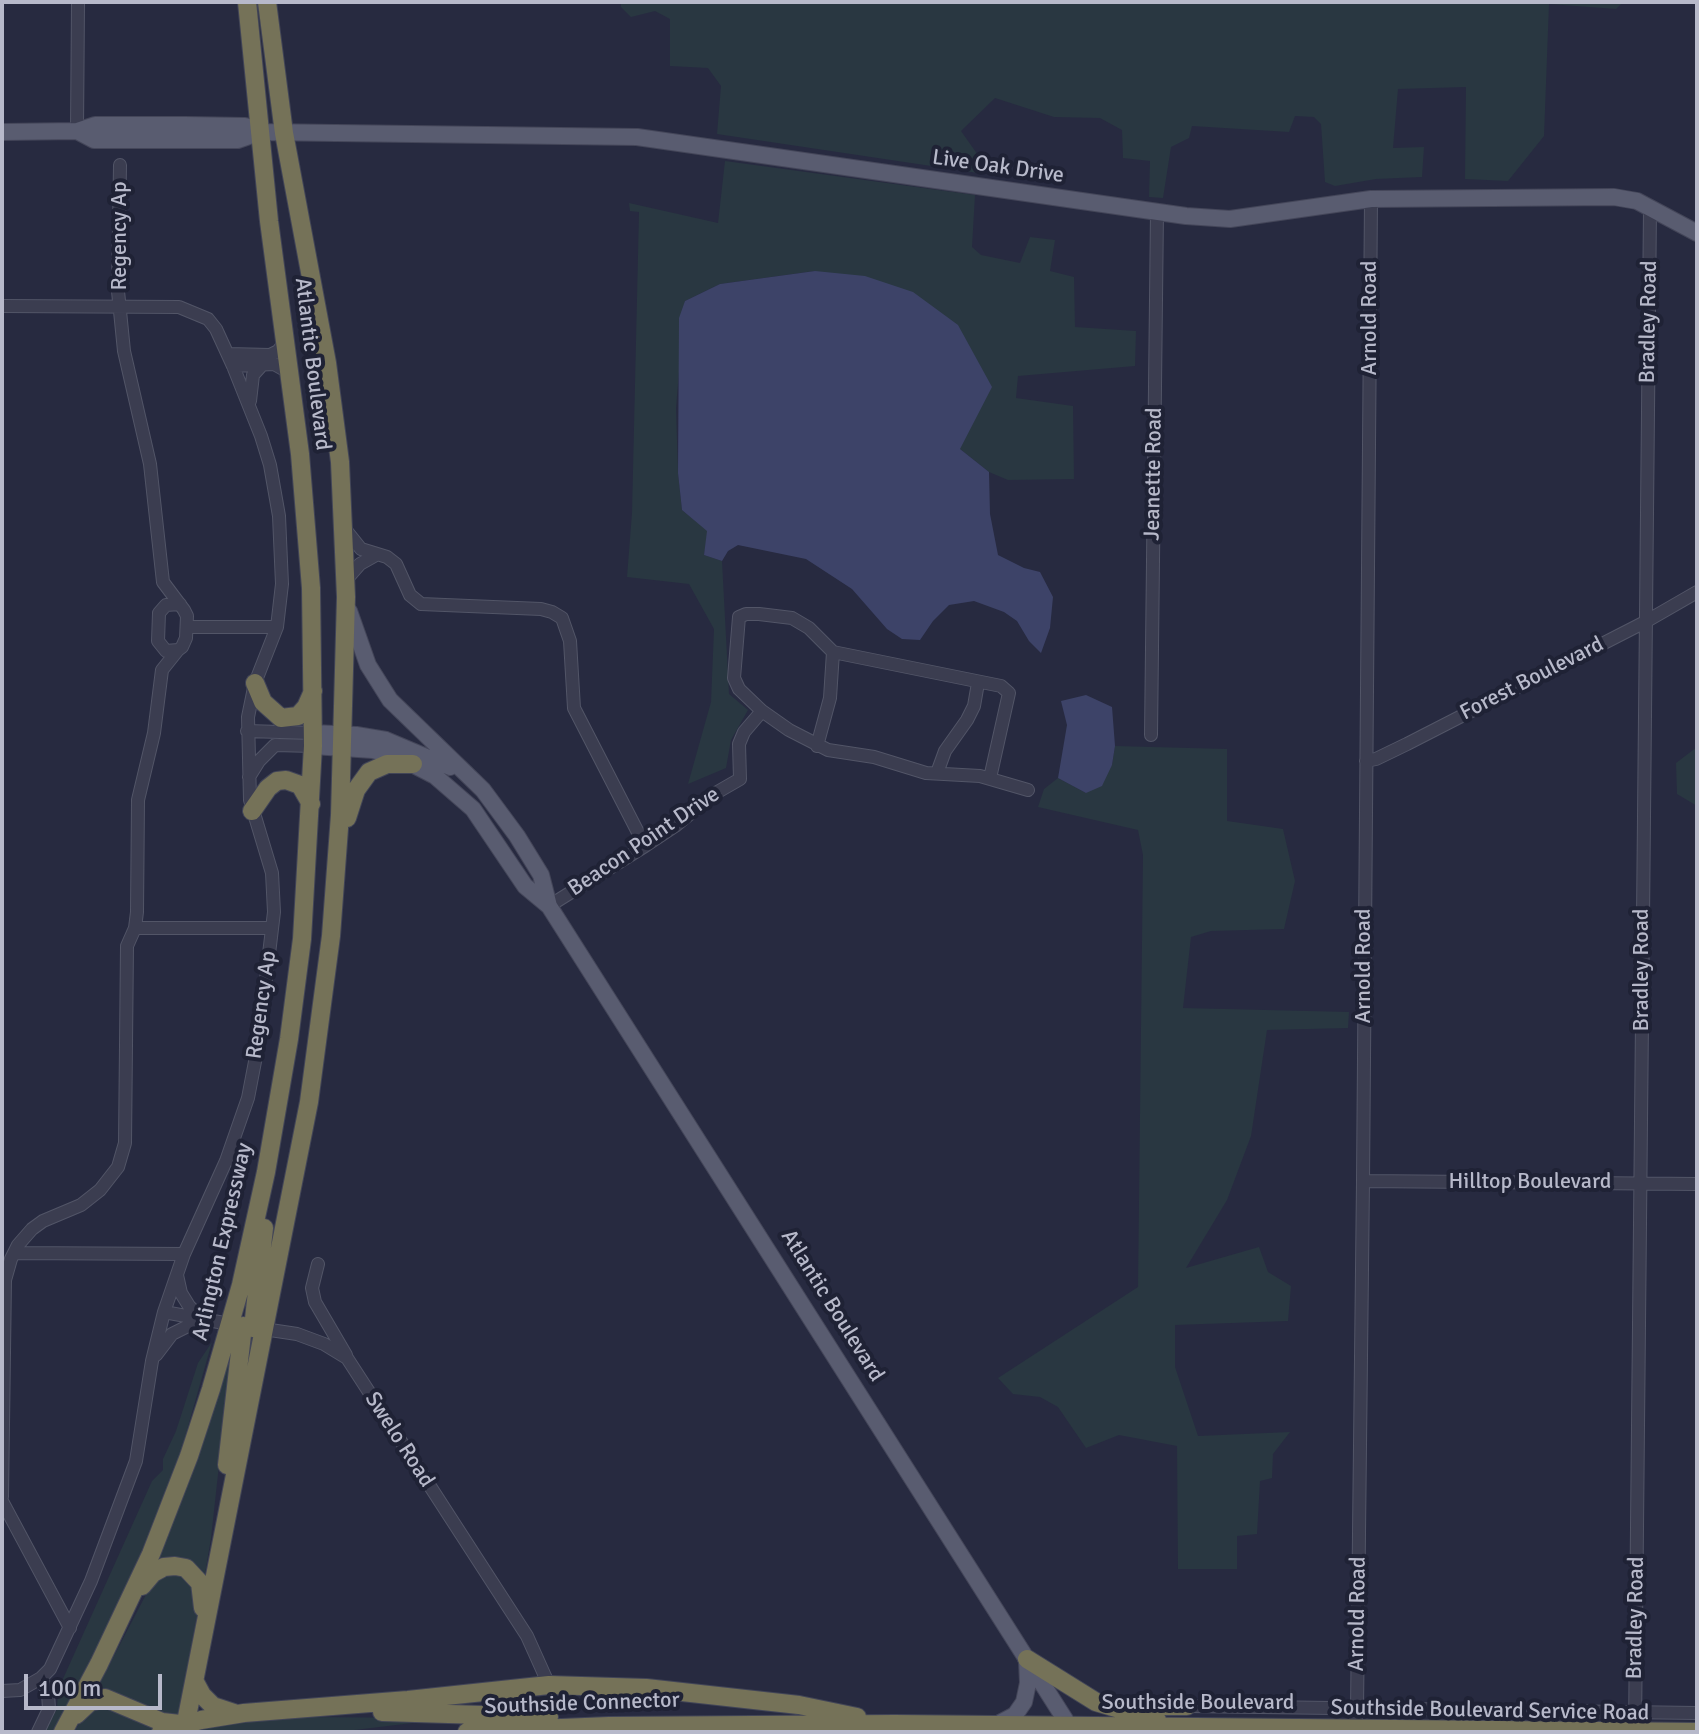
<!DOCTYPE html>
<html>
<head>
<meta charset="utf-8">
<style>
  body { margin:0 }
  #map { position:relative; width:1699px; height:1734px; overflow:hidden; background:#272a40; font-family:Signika,sans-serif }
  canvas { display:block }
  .frame { position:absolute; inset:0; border:4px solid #b7b9ca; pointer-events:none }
  .scale { position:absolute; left:24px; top:1674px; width:138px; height:36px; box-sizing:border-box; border:4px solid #b7b9ca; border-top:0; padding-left:10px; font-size:24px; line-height:28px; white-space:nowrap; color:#b7b9ca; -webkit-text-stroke:6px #1f2235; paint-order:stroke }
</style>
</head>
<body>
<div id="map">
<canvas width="1699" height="1734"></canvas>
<div class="frame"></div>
<div class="scale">100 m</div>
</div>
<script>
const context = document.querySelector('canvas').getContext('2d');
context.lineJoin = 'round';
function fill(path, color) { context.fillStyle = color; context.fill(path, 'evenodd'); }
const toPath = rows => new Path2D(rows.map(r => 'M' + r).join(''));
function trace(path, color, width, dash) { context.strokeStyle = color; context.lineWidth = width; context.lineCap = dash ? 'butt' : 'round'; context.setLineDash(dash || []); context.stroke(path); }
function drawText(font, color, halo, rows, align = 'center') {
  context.font = font + ' Signika,sans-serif'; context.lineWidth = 8; context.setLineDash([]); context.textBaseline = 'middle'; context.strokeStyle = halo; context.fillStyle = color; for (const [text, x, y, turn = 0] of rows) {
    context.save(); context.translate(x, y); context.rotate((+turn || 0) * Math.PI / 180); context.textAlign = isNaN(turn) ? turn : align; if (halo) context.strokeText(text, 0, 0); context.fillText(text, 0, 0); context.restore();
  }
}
fill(toPath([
  [621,2,1623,2,1616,9,1549,4,1544,136,1508,181,1465,179,1466,87,1398,89,1393,148,1424,147,1422,177,1376,179,1335,186,1325,182,1321,124,1314,117,1295,116,1289,132,1192,126,1189,138,1171,147,1163,198,1149,197,1150,161,1123,158,1122,130,1100,118,1054,117,995,98,961,131,978,155,978,173,717,134,721,86,708,68,670,66,670,19,655,11,631,17,621,7],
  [725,161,975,195,972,247,981,255,1020,263,1030,237,1055,240,1050,271,1074,277,1075,327,1136,331,1135,366,1018,376,1016,398,1073,406,1074,479,1008,480,989,472,960,449,815,271,720,284,685,301,676,408,678,473,682,510,708,531,704,555,722,561,729,694,748,710,731,740,726,768,688,784,711,702,714,629,689,584,627,577,632,513,639,212,630,211,629,203,718,223],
  [1115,746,1227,749,1227,821,1283,829,1295,881,1284,929,1211,931,1191,937,1183,1008,1349,1012,1348,1028,1267,1030,1251,1136,1227,1200,1186,1268,1259,1247,1268,1272,1291,1286,1288,1321,1175,1325,1175,1367,1198,1436,1290,1432,1273,1454,1272,1478,1260,1481,1257,1534,1237,1536,1237,1569,1178,1569,1177,1446,1119,1435,1086,1448,1058,1407,1040,1397,1013,1394,998,1378,1138,1287,1143,855,1138,830,1038,807,1044,789,1058,778,1086,793,1112,765],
  [1697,747,1697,806,1677,794,1676,763],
  [233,1338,211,1538,204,1580,152,1568],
  [212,1342,170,1490,129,1589,56,1732,45,1732,57,1709,58,1690,152,1481,163,1470,163,1459,176,1431,198,1363],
  [167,1573,187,1577,197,1594,197,1616,185,1678,184,1708,175,1720,95,1692,151,1585],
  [97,1702,157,1728,148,1732,74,1732,88,1709],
  [302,1717,429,1718,429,1721,338,1732,191,1732,218,1723]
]), '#293741');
fill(toPath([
  [815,271,865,276,913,292,958,325,992,387,960,449,989,472,990,514,998,555,1024,568,1040,572,1053,597,1050,628,1041,653,1029,641,1017,621,1004,612,974,601,949,605,933,621,920,640,902,639,887,629,852,589,806,559,738,545,728,551,722,561,704,555,707,531,682,510,678,473,679,318,685,301,720,284],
  [1086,695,1112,707,1115,746,1112,765,1102,786,1086,793,1058,778,1067,725,1061,701]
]), '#3d4368');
const minor = toPath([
  [77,131,78,2],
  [120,165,118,291,124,351,150,464,163,582,184,610,187,616,186,638,182,647,178,650,166,651,158,641,159,613,166,605,180,604],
  [2,306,179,307,208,319,216,329,233,366,261,436,270,465,279,516,282,584,277,627,255,683,248,717,250,800,272,873,274,912,258,1046,248,1098,226,1161,184,1254,164,1312,152,1361,136,1461,91,1581,50,1669,41,1678,20,1690,2,1691],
  [228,354,270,355,278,351,285,342],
  [233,366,274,364,290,373],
  [250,401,253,375,263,364],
  [345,529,361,549,387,557,396,564,410,595,421,604,541,609,552,612,562,618,570,641,574,708,645,846],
  [346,580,360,564,376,555],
  [187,627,277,627],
  [247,731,313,733],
  [1151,735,1157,212],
  [817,746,830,698,833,652],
  [1366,761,1376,759,1407,744,1645,622,1697,592],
  [937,773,945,751,967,720,974,706,978,683],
  [249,777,259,761,275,745,313,746],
  [990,778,1009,693,1001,686,833,652,809,628,792,618,759,614,746,614,739,617,734,678,739,689,762,711,789,730,828,750,874,757,926,773,980,776,1028,790],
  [549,906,645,846,675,826,714,794,740,779,739,744,744,732,762,711],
  [135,928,272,928],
  [1363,1181,1697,1184],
  [14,1253,184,1254],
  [318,1264,312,1288,315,1302,346,1355],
  [177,1275,181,1293,189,1306,202,1319],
  [164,1312,235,1325],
  [257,1328,297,1334,324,1344,347,1358,527,1636,549,1685],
  [156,1355,172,1334,202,1319],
  [2,1497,5,1280,11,1259,18,1245,32,1229,43,1221,81,1205,100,1190,118,1167,125,1143,127,946,135,928,137,912,138,800,154,733,162,670,178,650],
  [2,1501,70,1628],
  [1187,1706,1697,1713],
  [38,1732,49,1709,48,1693,41,1678],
  [1355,1732,1357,1709,1363,1181,1371,199],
  [1635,1732,1650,208]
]);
const major = toPath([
  [77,131,94,140,238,140,261,132],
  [2,132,77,131,95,125,185,125,245,126,261,132,637,137,1186,216,1230,219,1371,199,1614,197,1637,201,1697,233],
  [349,611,368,665,390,700,483,790,517,836,541,875,549,906,1073,1732],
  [313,733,356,735,386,740,450,767],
  [313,746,373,750,404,760,435,776,473,809,525,886,549,906],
  [996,1725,1015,1715,1024,1702,1028,1683,1027,1660]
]);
const highway = toPath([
  [255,683,263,702,281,718,298,716,306,707,313,691],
  [252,811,268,788,277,781,286,780,300,785,311,804],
  [347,818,356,790,369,772,387,764,413,764],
  [253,1328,264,1228],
  [227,1465,243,1326],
  [142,1586,153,1573,164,1567,175,1566,186,1568,200,1583,203,1608],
  [1027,1659,1096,1702,1157,1720],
  [195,1682,202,1695,213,1706,234,1713],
  [1134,1706,1187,1706],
  [382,1712,549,1717],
  [76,1715,90,1702,105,1698,162,1722,180,1724],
  [63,1732,99,1664,151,1554,189,1456,211,1389,241,1285,266,1172,289,1039,302,939,313,746,311,588,300,454,269,221,247,2],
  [161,1732,201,1720,244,1713,408,1700,549,1685,646,1688,799,1705,857,1717],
  [184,1732,309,1102,331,936,340,815,346,597,340,462,327,363,284,133,267,2],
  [467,1732,609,1726,895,1724,1697,1732]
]);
trace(minor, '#525567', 14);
trace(major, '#444659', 18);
trace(highway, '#424557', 20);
trace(minor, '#3b3d50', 12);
trace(major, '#595c70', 16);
trace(highway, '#757258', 18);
drawText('22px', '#b7b9ca', '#1f2235', [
  ["Live Oak Drive",998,167,8],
  ["Regency Ap",120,236,-90],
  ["Arnold Road",1370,318,-90],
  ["Bradley Road",1649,322,-89],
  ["Atlantic Boulevard",312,364,83],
  ["Jeanette Road",1154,474,-89],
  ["Forest Boulevard",1532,679,-27],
  ["Beacon Point Drive",644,842,-34],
  ["Arnold Road",1364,966,-90],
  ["Bradley Road",1642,970,-90],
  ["Regency Ap",262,1005,-82],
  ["Hilltop Boulevard",1530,1182],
  ["Arlington Expressway",223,1242,-77],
  ["Atlantic Boulevard",832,1306,58],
  ["Swelo Road",399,1440,57],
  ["Arnold Road",1358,1614,-89],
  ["Bradley Road",1636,1618,-89],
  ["Southside Boulevard",1198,1703],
  ["Southside Connector",582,1704,-2],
  ["Southside Boulevard Service Road",1490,1711,1]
]);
</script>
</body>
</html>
